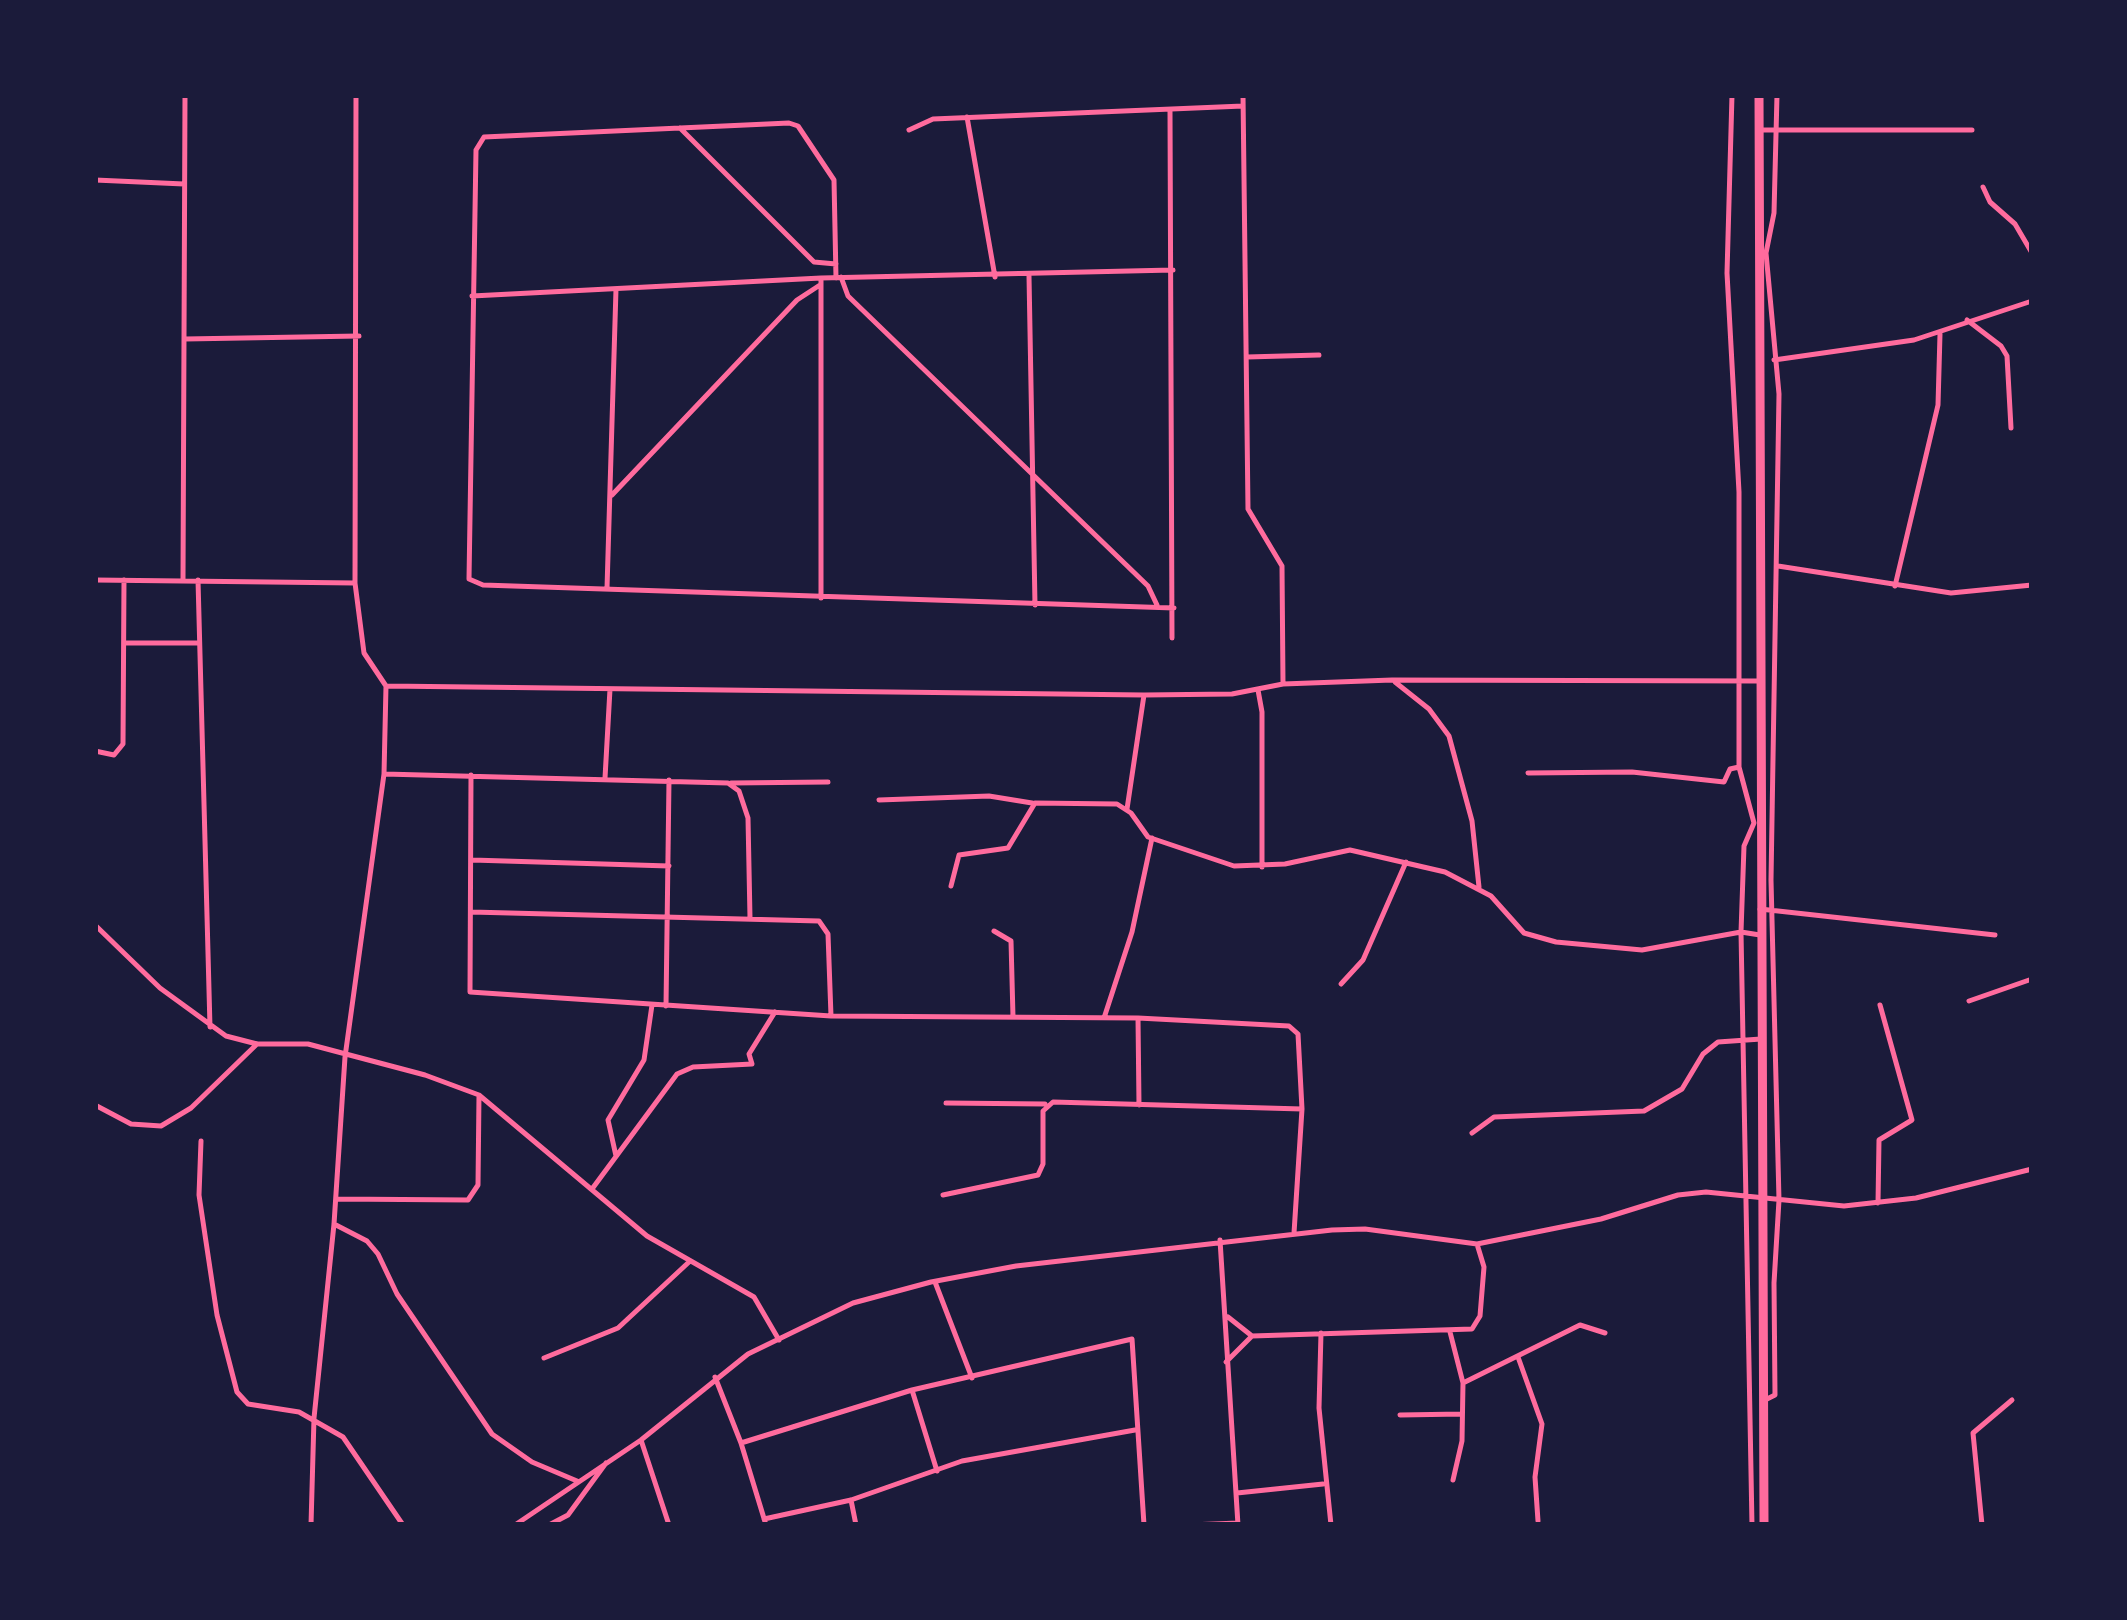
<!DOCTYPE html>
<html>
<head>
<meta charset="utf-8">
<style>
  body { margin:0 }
  #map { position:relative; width:2127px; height:1620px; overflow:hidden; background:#1b1b3a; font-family:"PT Sans",sans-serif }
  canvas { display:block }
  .frame { position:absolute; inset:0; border:98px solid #1b1b3a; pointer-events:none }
</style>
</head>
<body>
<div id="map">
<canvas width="2127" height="1620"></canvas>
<div class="frame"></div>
</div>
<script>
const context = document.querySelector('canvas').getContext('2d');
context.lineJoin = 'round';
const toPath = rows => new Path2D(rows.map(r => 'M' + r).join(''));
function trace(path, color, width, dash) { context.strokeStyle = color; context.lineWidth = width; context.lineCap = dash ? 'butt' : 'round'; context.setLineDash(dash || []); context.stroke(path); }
trace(toPath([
  [1243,95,1248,509,1282,566,1283,684],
  [1732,95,1727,273,1739,492,1739,767,1754,823,1744,846,1741,932,1752,1525],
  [1170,111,1172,638],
  [967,117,995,277],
  [680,128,814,262,836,264],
  [909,130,933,119,1243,106],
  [1761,130,1972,130],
  [95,180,184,184],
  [1983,187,1990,202,2015,224,2032,253],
  [1029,276,1035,605],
  [841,277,848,296,1148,586,1157,605],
  [821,278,821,598],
  [836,278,834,180,798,126,789,123,484,137,476,150,469,579,483,585,1174,608],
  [472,296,821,278,1173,270],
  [1967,320,2001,346,2007,356,2011,428],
  [185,339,359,336],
  [1247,357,1319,355],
  [1774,360,1914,340,2032,301],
  [612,495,797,300,820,285],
  [1778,566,1951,593,2032,585],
  [95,580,355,583],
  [183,580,185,95],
  [198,580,210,1027],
  [1895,586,1938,405,1940,334],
  [607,588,616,289],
  [124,643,199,643],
  [1395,682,1429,709,1449,736,1472,821,1479,887],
  [387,686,1144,695,1232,694,1283,684,1392,680,1758,681],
  [1258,690,1262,712,1262,867],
  [95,751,114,755,123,744,124,580],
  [1528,773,1632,772,1724,782,1730,769,1739,767],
  [384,774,728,783,739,791,748,818,750,918],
  [471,775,470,992,831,1016,1138,1018,1289,1026,1298,1034,1302,1109,1294,1233],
  [605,778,610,689],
  [731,783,828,782],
  [879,800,989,796,1032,803],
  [1127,809,1144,695],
  [472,860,669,866],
  [951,886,959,855,1008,848,1035,803,1117,804,1131,813,1148,837,1234,866,1285,864,1350,850,1445,872,1491,896,1524,933,1556,942,1642,950,1741,932,1760,935],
  [1760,909,1995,935],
  [471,912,819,921,828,934,831,1016],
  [95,925,160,988,226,1036,257,1044,308,1044,425,1075,479,1095,647,1236,754,1297,779,1340],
  [994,931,1011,941,1013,1017],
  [1341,984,1363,960,1406,862],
  [1969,1001,2032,979],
  [666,1006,669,780],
  [1104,1018,1132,932,1152,838],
  [1138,1018,1139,1105],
  [946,1103,1045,1104],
  [95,1105,131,1124,161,1126,191,1108,257,1044],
  [1472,1133,1494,1117,1644,1111,1682,1089,1703,1054,1718,1042,1761,1039],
  [201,1141,199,1195,217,1315,237,1392,248,1404,299,1412,343,1437,403,1525],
  [616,1156,608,1120,644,1060,652,1005],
  [592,1189,677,1074,693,1067,752,1064,749,1054,775,1012],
  [943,1195,1038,1175,1043,1164,1043,1111,1053,1102,1302,1109],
  [336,1199,468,1200,478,1185,479,1095],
  [1878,1203,1879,1140,1912,1120,1880,1005],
  [334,1224,367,1241,378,1254,397,1294,492,1434,532,1462,577,1481],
  [1220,1240,1238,1525],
  [935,1282,972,1378],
  [1228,1317,1252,1336],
  [1450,1332,1463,1383,1462,1441,1453,1480],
  [1321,1333,1319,1408,1331,1525],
  [1518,1357,1542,1424,1535,1477,1538,1521],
  [544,1358,618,1328,689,1262],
  [1226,1362,1252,1336,1472,1329,1480,1316,1484,1267,1477,1244],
  [715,1377,741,1443,766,1525],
  [1463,1383,1580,1325,1605,1333],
  [912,1390,937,1471],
  [1763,1401,1775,1395,1774,1283,1779,1200,1771,880,1779,394,1766,253,1774,213,1777,95],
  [1400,1415,1462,1414],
  [641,1440,669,1525],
  [741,1443,912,1390,1132,1339,1144,1525],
  [1237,1493,1323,1484],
  [851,1500,856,1525],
  [764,1519,851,1500,962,1461,1135,1430],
  [311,1525,314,1418,334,1224,345,1057,384,774,386,686,364,653,355,583,356,95],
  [515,1525,641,1440,748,1354,853,1303,931,1282,1016,1266,1332,1230,1365,1229,1477,1244,1601,1219,1678,1195,1706,1192,1844,1206,1916,1198,2032,1169],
  [549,1525,568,1515,606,1463],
  [1190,1525,1238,1523],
  [1982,1525,1973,1433,2012,1400]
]), '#ff6b9d', 5);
trace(toPath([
  [1759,95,1764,1525]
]), '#ff6b9d', 9);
</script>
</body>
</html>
